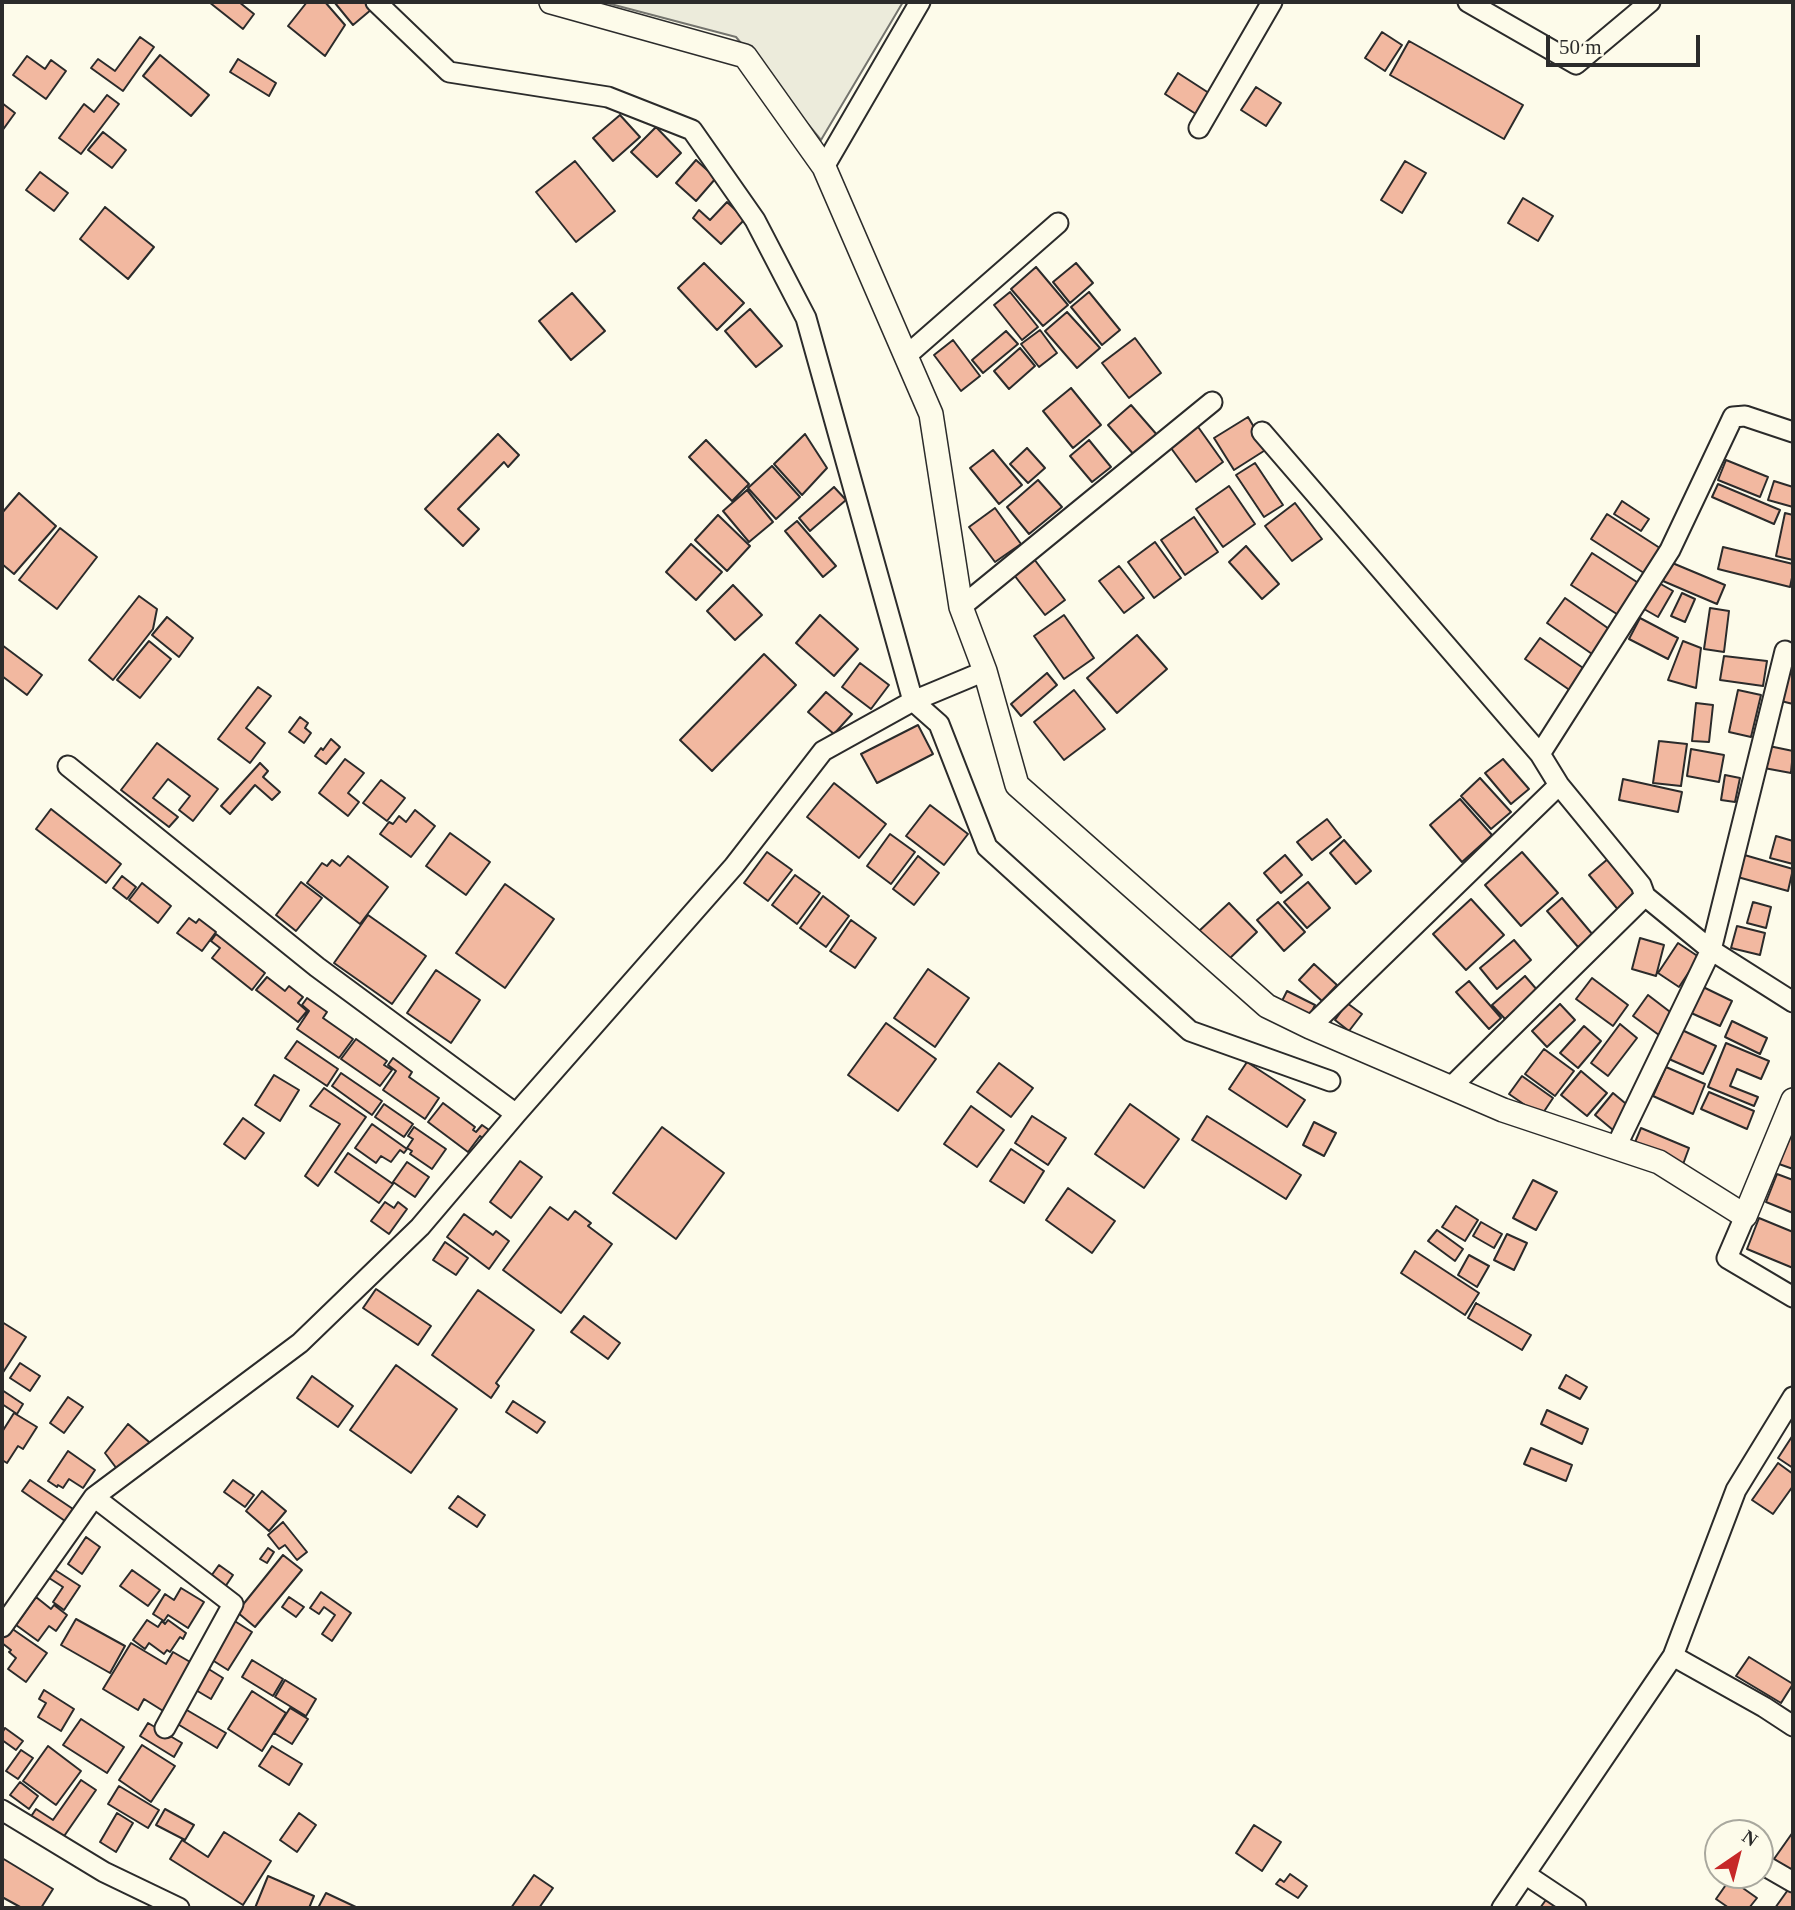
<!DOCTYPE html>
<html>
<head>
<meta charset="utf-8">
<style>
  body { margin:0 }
  #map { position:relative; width:1795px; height:1910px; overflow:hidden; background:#fdfbea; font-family:"Times New Roman",serif }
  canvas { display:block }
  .frame { position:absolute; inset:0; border:4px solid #2b2b2b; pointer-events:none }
  .north { position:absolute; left:1704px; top:1819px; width:70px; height:70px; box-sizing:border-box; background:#fdfbea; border:2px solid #a9a89e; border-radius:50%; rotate:35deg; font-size:19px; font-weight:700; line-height:28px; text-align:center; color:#2b2b2b }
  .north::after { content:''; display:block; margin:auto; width:24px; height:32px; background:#c62828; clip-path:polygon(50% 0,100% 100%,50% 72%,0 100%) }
  .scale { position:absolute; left:1546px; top:35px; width:154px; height:32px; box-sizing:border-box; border:4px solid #2b2b2b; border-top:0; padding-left:9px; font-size:21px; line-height:24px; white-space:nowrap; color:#2b2b2b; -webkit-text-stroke:5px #fdfbea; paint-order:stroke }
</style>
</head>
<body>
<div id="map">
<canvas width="1795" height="1910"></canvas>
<div class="frame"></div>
<div class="north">N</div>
<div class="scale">50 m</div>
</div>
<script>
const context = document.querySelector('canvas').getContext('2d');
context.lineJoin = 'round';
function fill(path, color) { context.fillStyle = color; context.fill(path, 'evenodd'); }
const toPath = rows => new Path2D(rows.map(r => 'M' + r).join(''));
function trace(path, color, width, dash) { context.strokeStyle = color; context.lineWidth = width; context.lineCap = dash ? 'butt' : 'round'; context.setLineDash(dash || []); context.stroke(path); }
const green = toPath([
  [603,2,903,2,821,140,736,37,603,2]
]);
fill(green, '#ecebdb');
trace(green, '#74746e', 2);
const building = toPath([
  [209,2,239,2,254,14,243,29,209,2],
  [307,2,325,2,345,25,325,56,288,26,307,2],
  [336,2,366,2,372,9,353,25,335,3,336,2],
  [1382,32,1402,45,1385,71,1365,58,1382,32],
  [140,37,154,47,123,91,91,68,98,59,115,71,140,37],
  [1409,41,1523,105,1504,139,1390,75,1409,41],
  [160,55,209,95,191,116,143,76,160,55],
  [27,56,45,69,51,60,66,71,46,99,13,75,27,56],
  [238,59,276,83,269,96,230,72,238,59],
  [1178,73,1212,95,1199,116,1165,94,1178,73],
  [1256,87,1281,103,1266,126,1241,110,1256,87],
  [107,95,119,104,81,154,59,138,84,104,94,112,107,95],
  [2,103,15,113,2,131,2,103],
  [620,115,640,137,613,161,593,138,620,115],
  [656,127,681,153,657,177,631,152,656,127],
  [103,132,126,150,112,168,88,150,103,132],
  [696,160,716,178,696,201,676,183,696,160],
  [575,161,615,211,576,242,536,192,575,161],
  [1405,161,1426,173,1402,213,1381,200,1405,161],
  [40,172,68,193,54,211,26,190,40,172],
  [1523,198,1553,216,1538,241,1508,223,1523,198],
  [727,202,745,219,721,244,693,218,699,210,710,220,727,202],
  [105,207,154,247,128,279,80,239,105,207],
  [704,263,744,303,717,330,678,288,704,263],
  [1076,263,1093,283,1070,303,1053,282,1076,263],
  [1036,267,1068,305,1043,326,1011,289,1036,267],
  [1010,292,1038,327,1022,340,994,305,1010,292],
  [1089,292,1120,330,1102,345,1071,307,1089,292],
  [572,293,605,331,571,360,539,321,572,293],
  [750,309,782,346,756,367,725,331,750,309],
  [1067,312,1100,348,1077,368,1045,331,1067,312],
  [1040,330,1057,353,1039,367,1021,344,1040,330],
  [1006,331,1018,344,983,373,972,360,1006,331],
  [1135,338,1161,373,1129,398,1102,363,1135,338],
  [953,340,980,376,961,391,934,355,953,340],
  [1020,348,1035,366,1009,389,994,371,1020,348],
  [1071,388,1101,425,1073,448,1043,411,1071,388],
  [1131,405,1158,436,1135,456,1108,425,1131,405],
  [1248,417,1267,449,1234,470,1214,438,1248,417],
  [1196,424,1223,462,1196,482,1168,444,1196,424],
  [498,434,519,455,508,467,504,462,458,509,479,529,463,546,425,509,498,434],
  [805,434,827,468,802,495,774,464,805,434],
  [706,440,749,484,732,501,689,457,706,440],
  [1089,440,1111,467,1092,482,1070,456,1089,440],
  [1027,448,1045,468,1028,483,1010,464,1027,448],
  [993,450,1022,485,999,504,970,468,993,450],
  [1726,460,1768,477,1760,497,1718,480,1726,460],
  [1255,463,1283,505,1264,517,1236,475,1255,463],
  [772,466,800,497,776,519,748,488,772,466],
  [1038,480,1062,507,1029,534,1007,507,1038,480],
  [1774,481,1793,487,1793,507,1768,500,1774,481],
  [1718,484,1780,510,1774,524,1712,497,1718,484],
  [1229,486,1255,524,1223,547,1196,509,1229,486],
  [834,487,846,500,810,531,799,518,834,487],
  [747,490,773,522,749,542,723,511,747,490],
  [19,493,56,526,14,574,2,564,2,513,19,493],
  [1622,501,1649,519,1641,531,1614,514,1622,501],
  [1295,503,1322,539,1292,561,1265,526,1295,503],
  [995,508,1021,544,995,562,969,527,995,508],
  [1785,513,1793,515,1793,560,1776,556,1785,513],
  [1607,514,1663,550,1647,575,1591,539,1607,514],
  [718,515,750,546,727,571,695,540,718,515],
  [1194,517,1218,552,1185,575,1161,540,1194,517],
  [797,521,836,566,823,577,785,531,797,521],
  [60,528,97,557,57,609,19,580,60,528],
  [1155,542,1181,578,1154,598,1128,562,1155,542],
  [691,544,722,572,696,600,666,572,691,544],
  [1246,546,1279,584,1262,599,1229,562,1246,546],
  [1723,547,1793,564,1793,573,1790,587,1718,569,1723,547],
  [1592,553,1640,584,1620,616,1571,585,1592,553],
  [1031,555,1065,600,1045,615,1011,571,1031,555],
  [1670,562,1725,585,1717,604,1663,581,1670,562],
  [1119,566,1144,598,1124,613,1099,581,1119,566],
  [1659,583,1673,591,1658,617,1644,609,1659,583],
  [733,585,762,615,735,640,707,611,733,585],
  [1682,593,1695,599,1685,622,1671,616,1682,593],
  [139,596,157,609,153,629,113,680,89,660,139,596],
  [1565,598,1612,631,1595,656,1547,623,1565,598],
  [1710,608,1729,611,1724,652,1704,649,1710,608],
  [820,615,858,649,834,676,796,643,820,615],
  [1064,615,1094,658,1064,679,1034,636,1064,615],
  [167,617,193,638,179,657,152,635,167,617],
  [1640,618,1678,638,1668,659,1629,639,1640,618],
  [1137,635,1167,669,1117,713,1087,678,1137,635],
  [1540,638,1586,670,1571,691,1525,659,1540,638],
  [149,641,171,659,140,698,117,680,149,641],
  [1683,641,1701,648,1696,688,1668,680,1683,641],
  [1793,642,1793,704,1781,701,1793,642],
  [2,645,42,675,27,695,2,676,2,645],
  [764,654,796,685,712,771,680,740,764,654],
  [1724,656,1767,661,1763,686,1720,680,1724,656],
  [860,663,889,685,871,709,842,687,860,663],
  [1047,673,1057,685,1021,716,1011,704,1047,673],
  [258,687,271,696,246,728,265,743,250,763,218,739,258,687],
  [1074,690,1105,729,1064,760,1034,722,1074,690],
  [1738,690,1761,695,1751,737,1729,732,1738,690],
  [826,692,852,714,834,734,808,712,826,692],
  [1696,703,1713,705,1709,742,1692,741,1696,703],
  [300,717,308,723,305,728,311,733,304,743,289,732,300,717],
  [918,725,933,754,877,783,861,754,918,725],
  [331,739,340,747,326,764,315,756,321,748,323,750,331,739],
  [1659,741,1687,744,1681,786,1653,783,1659,741],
  [157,743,218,789,193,821,179,810,190,796,168,779,153,798,178,817,169,827,121,790,157,743],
  [1769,746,1793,751,1791,773,1764,768,1769,746],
  [1691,749,1724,755,1719,782,1687,776,1691,749],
  [345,759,364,773,348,793,359,802,348,816,319,793,345,759],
  [1503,759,1529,789,1511,804,1485,773,1503,759],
  [260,763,268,771,263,777,280,792,272,800,255,785,230,814,221,806,260,763],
  [1725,775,1740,778,1735,802,1721,800,1725,775],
  [1480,778,1511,812,1491,829,1461,796,1480,778],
  [1623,779,1682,792,1678,812,1619,800,1623,779],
  [381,780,405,798,387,821,363,803,381,780],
  [834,783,886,824,859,858,807,817,834,783],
  [1460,799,1492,835,1462,862,1430,825,1460,799],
  [930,805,968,834,944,865,906,836,930,805],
  [51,809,121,864,106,883,36,829,51,809],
  [415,810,435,826,411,857,380,834,389,822,393,824,399,816,406,822,415,810],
  [1327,819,1341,837,1312,860,1297,842,1327,819],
  [450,833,490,862,466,895,426,866,450,833],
  [890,834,915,852,891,884,867,866,890,834],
  [1776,836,1793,841,1793,864,1770,858,1776,836],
  [1344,840,1371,871,1356,884,1330,853,1344,840],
  [767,852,792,870,768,901,744,883,767,852],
  [1522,852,1558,893,1521,926,1485,885,1522,852],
  [1741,854,1793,869,1788,891,1734,876,1741,854],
  [1285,855,1302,875,1281,893,1264,873,1285,855],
  [348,856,388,887,360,924,307,883,322,863,327,866,332,860,340,866,348,856],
  [918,856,939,873,914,905,893,889,918,856],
  [1609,858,1640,895,1620,912,1589,875,1609,858],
  [795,875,820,893,797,924,772,905,795,875],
  [122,876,136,887,127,899,113,888,122,876],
  [301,882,322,898,296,931,276,915,301,882],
  [1308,882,1330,908,1307,928,1284,902,1308,882],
  [142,883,171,906,158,923,129,900,142,883],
  [505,884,554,919,505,988,456,953,505,884],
  [823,896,849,916,826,947,800,928,823,896],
  [1562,898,1593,935,1578,947,1547,911,1562,898],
  [1471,899,1504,935,1466,970,1433,934,1471,899],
  [1278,902,1305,932,1284,951,1257,920,1278,902],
  [1753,902,1771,907,1766,928,1747,923,1753,902],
  [1229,903,1257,932,1227,961,1199,931,1229,903],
  [368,915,426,956,392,1004,334,963,368,915],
  [189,918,196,923,199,919,216,932,202,951,177,933,189,918],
  [851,920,876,938,855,968,830,951,851,920],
  [1737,926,1765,933,1760,955,1731,948,1737,926],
  [216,934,265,973,252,990,212,958,220,948,211,941,216,934],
  [1640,938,1664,945,1656,976,1632,969,1640,938],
  [1514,940,1531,960,1497,989,1480,968,1514,940],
  [1678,943,1699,957,1679,987,1658,973,1678,943],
  [1314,964,1337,985,1322,1001,1299,980,1314,964],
  [928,969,969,998,935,1047,894,1018,928,969],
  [436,970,480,1000,451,1043,407,1013,436,970],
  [1525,976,1538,991,1505,1019,1492,1005,1525,976],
  [267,977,285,991,289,986,303,997,298,1003,307,1011,298,1022,256,990,267,977],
  [1592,978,1628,1005,1613,1026,1576,999,1592,978],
  [1469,981,1501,1018,1489,1029,1456,992,1469,981],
  [1701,986,1732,1001,1720,1026,1689,1012,1701,986],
  [1287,991,1315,1005,1309,1017,1281,1003,1287,991],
  [1648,995,1678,1018,1663,1038,1633,1016,1648,995],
  [307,998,327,1012,323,1018,353,1039,339,1058,297,1029,309,1011,302,1005,307,998],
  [1347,1003,1362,1014,1349,1031,1335,1020,1347,1003],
  [1560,1004,1575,1020,1547,1047,1532,1031,1560,1004],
  [1732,1021,1767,1038,1760,1054,1725,1037,1732,1021],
  [886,1023,936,1059,898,1111,848,1075,886,1023],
  [1620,1024,1637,1038,1608,1076,1591,1063,1620,1024],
  [1584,1026,1601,1041,1578,1068,1560,1053,1584,1026],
  [1682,1030,1716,1046,1703,1074,1669,1059,1682,1030],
  [356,1039,387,1061,384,1065,392,1070,380,1086,341,1059,356,1039],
  [297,1041,338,1069,327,1086,285,1058,297,1041],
  [1726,1043,1769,1061,1761,1079,1737,1069,1730,1086,1758,1097,1754,1106,1708,1087,1726,1043],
  [1544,1049,1574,1071,1555,1096,1525,1074,1544,1049],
  [393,1058,412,1072,409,1077,439,1098,425,1119,383,1090,396,1071,388,1065,393,1058],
  [1247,1062,1305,1100,1287,1127,1229,1089,1247,1062],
  [999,1063,1033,1088,1011,1117,977,1092,999,1063],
  [1666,1067,1705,1084,1693,1114,1653,1096,1666,1067],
  [1581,1071,1607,1093,1587,1116,1561,1095,1581,1071],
  [341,1073,382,1101,372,1115,332,1086,341,1073],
  [274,1075,299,1090,280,1121,255,1105,274,1075],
  [1522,1076,1553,1098,1541,1116,1509,1094,1522,1076],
  [324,1088,366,1117,318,1186,305,1176,340,1124,310,1106,324,1088],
  [1709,1092,1754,1111,1747,1129,1701,1109,1709,1092],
  [1613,1093,1631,1108,1613,1130,1595,1115,1613,1093],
  [443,1103,475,1127,473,1130,476,1132,482,1125,492,1132,486,1141,480,1136,468,1152,428,1122,443,1103],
  [384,1104,413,1124,404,1137,375,1117,384,1104],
  [1130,1104,1179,1139,1144,1188,1095,1154,1130,1104],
  [971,1106,1004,1130,977,1167,944,1144,971,1106],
  [1032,1116,1066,1138,1048,1165,1015,1143,1032,1116],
  [1207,1116,1301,1175,1286,1199,1192,1140,1207,1116],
  [243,1118,264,1133,245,1159,224,1144,243,1118],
  [1314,1122,1336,1133,1324,1156,1303,1145,1314,1122],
  [372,1124,407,1149,404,1153,400,1150,391,1162,381,1156,376,1163,355,1148,372,1124],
  [414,1127,446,1149,432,1169,410,1154,412,1151,407,1148,413,1139,408,1136,414,1127],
  [662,1127,724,1173,676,1239,613,1193,662,1127],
  [1641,1128,1689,1148,1682,1167,1633,1147,1641,1128],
  [1790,1134,1793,1136,1793,1169,1779,1164,1790,1134],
  [1011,1149,1044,1171,1024,1203,990,1181,1011,1149],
  [348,1153,393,1184,379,1203,335,1172,348,1153],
  [520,1161,542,1177,511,1218,490,1202,520,1161],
  [407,1162,429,1177,415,1197,393,1182,407,1162],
  [1777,1174,1793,1180,1793,1213,1766,1202,1777,1174],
  [1533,1180,1557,1192,1536,1230,1513,1218,1533,1180],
  [1068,1188,1115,1221,1092,1253,1046,1220,1068,1188],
  [385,1202,394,1208,398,1202,407,1209,389,1234,371,1221,385,1202],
  [1456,1206,1478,1220,1465,1241,1442,1227,1456,1206],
  [550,1207,568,1220,575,1211,591,1223,588,1226,612,1244,561,1313,503,1270,550,1207],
  [464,1214,493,1235,496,1231,509,1241,489,1269,447,1237,464,1214],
  [1759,1218,1793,1232,1793,1268,1747,1249,1759,1218],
  [1481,1222,1502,1234,1494,1248,1473,1236,1481,1222],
  [1437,1230,1463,1249,1455,1261,1428,1241,1437,1230],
  [1507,1234,1527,1243,1514,1270,1494,1260,1507,1234],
  [445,1242,468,1258,456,1275,433,1260,445,1242],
  [1415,1251,1479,1293,1465,1315,1401,1273,1415,1251],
  [1469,1255,1489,1266,1477,1287,1458,1275,1469,1255],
  [376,1289,431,1326,418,1345,363,1308,376,1289],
  [478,1290,534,1330,496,1383,499,1386,491,1398,432,1355,478,1290],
  [1476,1303,1531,1335,1522,1350,1468,1318,1476,1303],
  [584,1316,620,1343,608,1359,571,1332,584,1316],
  [2,1322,26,1337,2,1374,2,1322],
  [20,1363,40,1376,30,1391,10,1378,20,1363],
  [396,1365,457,1409,411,1473,350,1430,396,1365],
  [1566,1375,1587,1387,1580,1399,1559,1388,1566,1375],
  [312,1376,353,1406,338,1427,297,1398,312,1376],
  [2,1390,23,1404,17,1414,2,1404,2,1390],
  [68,1397,83,1407,64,1433,50,1423,68,1397],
  [513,1401,545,1422,537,1433,506,1412,513,1401],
  [1547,1410,1588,1429,1582,1444,1541,1424,1547,1410],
  [14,1413,37,1427,23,1449,18,1446,7,1463,2,1460,2,1432,14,1413],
  [128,1424,155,1447,120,1473,105,1453,128,1424],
  [1793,1435,1793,1468,1778,1458,1793,1435],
  [1531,1448,1572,1465,1566,1481,1524,1464,1531,1448],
  [68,1451,95,1470,83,1488,69,1479,63,1488,58,1485,57,1487,48,1481,68,1451],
  [1778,1463,1793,1474,1793,1486,1773,1514,1752,1500,1778,1463],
  [30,1480,73,1509,65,1521,22,1491,30,1480],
  [233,1480,254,1495,245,1507,224,1492,233,1480],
  [262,1491,286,1511,269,1531,246,1511,262,1491],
  [458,1496,485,1515,477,1527,449,1508,458,1496],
  [283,1522,307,1552,297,1560,285,1545,279,1549,268,1535,283,1522],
  [86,1537,100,1547,82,1574,68,1564,86,1537],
  [268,1548,274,1552,267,1563,260,1559,268,1548],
  [283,1555,302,1570,255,1627,237,1612,283,1555],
  [219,1565,233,1575,221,1593,206,1583,219,1565],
  [52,1568,80,1586,64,1610,53,1602,63,1587,46,1576,52,1568],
  [132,1570,160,1590,148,1606,120,1586,132,1570],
  [181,1588,204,1602,188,1628,168,1615,164,1621,153,1614,165,1594,174,1600,181,1588],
  [321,1592,351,1613,332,1641,322,1634,335,1615,324,1607,319,1614,310,1608,321,1592],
  [36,1597,51,1609,54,1605,67,1615,56,1631,49,1626,38,1641,16,1625,36,1597],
  [289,1597,304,1607,296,1617,282,1607,289,1597],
  [76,1619,125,1646,110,1673,61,1645,76,1619],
  [147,1620,158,1627,162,1621,165,1624,168,1620,186,1633,183,1639,180,1637,170,1652,167,1650,164,1654,149,1643,145,1649,133,1640,147,1620],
  [233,1620,252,1632,228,1670,209,1658,233,1620],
  [11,1628,47,1653,26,1682,8,1669,16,1658,9,1652,11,1650,2,1643,2,1638,11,1628],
  [131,1643,166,1664,173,1652,197,1666,168,1714,144,1699,138,1710,103,1689,131,1643],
  [1749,1657,1793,1684,1781,1703,1736,1676,1749,1657],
  [252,1660,283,1679,273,1696,242,1677,252,1660],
  [207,1668,223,1678,211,1699,194,1689,207,1668],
  [285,1680,316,1699,306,1716,275,1697,285,1680],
  [44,1690,74,1709,61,1731,38,1717,46,1703,39,1699,44,1690],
  [252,1691,286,1713,262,1751,228,1729,252,1691],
  [180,1706,226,1733,217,1748,171,1720,180,1706],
  [290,1708,308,1719,292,1744,274,1733,290,1708],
  [81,1719,124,1747,107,1773,63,1745,81,1719],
  [148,1723,182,1743,174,1757,140,1736,148,1723],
  [5,1728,23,1741,16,1750,2,1740,2,1733,5,1728],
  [142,1745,175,1766,151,1802,119,1780,142,1745],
  [48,1746,81,1771,56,1805,23,1781,48,1746],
  [272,1746,302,1764,289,1785,259,1766,272,1746],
  [21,1750,33,1758,18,1779,6,1771,21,1750],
  [81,1780,96,1790,60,1842,28,1821,36,1809,53,1820,81,1780],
  [20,1782,38,1796,29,1809,10,1795,20,1782],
  [119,1786,159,1810,148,1828,108,1804,119,1786],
  [165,1809,194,1825,185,1840,156,1825,165,1809],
  [117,1813,133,1823,116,1852,100,1842,117,1813],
  [299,1813,316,1825,297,1852,280,1840,299,1813],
  [1254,1825,1281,1842,1262,1871,1236,1853,1254,1825],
  [224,1832,271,1861,243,1905,170,1859,182,1840,208,1857,224,1832],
  [1793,1832,1793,1866,1790,1871,1774,1859,1793,1832],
  [2,1858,53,1889,41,1908,22,1908,2,1897,2,1858],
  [1290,1874,1307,1886,1298,1898,1276,1884,1280,1879,1284,1882,1290,1874],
  [534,1875,553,1888,539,1908,511,1908,534,1875],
  [268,1876,314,1896,309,1908,255,1908,268,1876],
  [1730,1879,1757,1898,1749,1908,1729,1908,1716,1899,1730,1879],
  [1790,1887,1793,1889,1793,1908,1775,1908,1790,1887],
  [326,1893,358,1908,318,1908,326,1893],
  [1548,1897,1564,1908,1540,1908,1548,1897]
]);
fill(building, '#f2b8a0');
trace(building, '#2b2b2b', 2);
const minor = toPath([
  [376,2,449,72,608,97,692,130,755,220,806,318,913,701,939,724,987,847,1190,1031,1330,1081],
  [1468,2,1576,64,1650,2],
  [1199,128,1272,2],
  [824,167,920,2],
  [906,356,1058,223],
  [1262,432,1540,754,1559,785,1641,885,1645,896,1711,950,1793,1002],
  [961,607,1212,402],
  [1540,754,1670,550,1733,417,1745,416,1793,432],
  [68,766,317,967,516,1114],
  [1310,1027,1559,785],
  [1451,1087,1645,896],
  [1616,1147,1711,950,1785,651],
  [1745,1216,1727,1258,1793,1297],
  [94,1497,233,1604,165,1728],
  [2,1627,94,1497,300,1343,420,1227,516,1114,734,866,823,751,913,701,985,671],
  [1673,1656,1764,1707,1793,1726],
  [2,1810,104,1872,179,1908],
  [1760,1863,1793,1882],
  [1525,1874,1576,1908],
  [1502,1908,1673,1656,1736,1490,1793,1397]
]);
const tertiary = toPath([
  [551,2,745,56,824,167,931,414,961,607,985,671,1017,785,1267,1006,1310,1027,1503,1110,1659,1162,1745,1216,1793,1100]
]);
trace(minor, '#2b2b2b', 23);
trace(tertiary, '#2b2b2b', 26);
trace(minor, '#fdfbea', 19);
trace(tertiary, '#fdfbea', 23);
</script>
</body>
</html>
